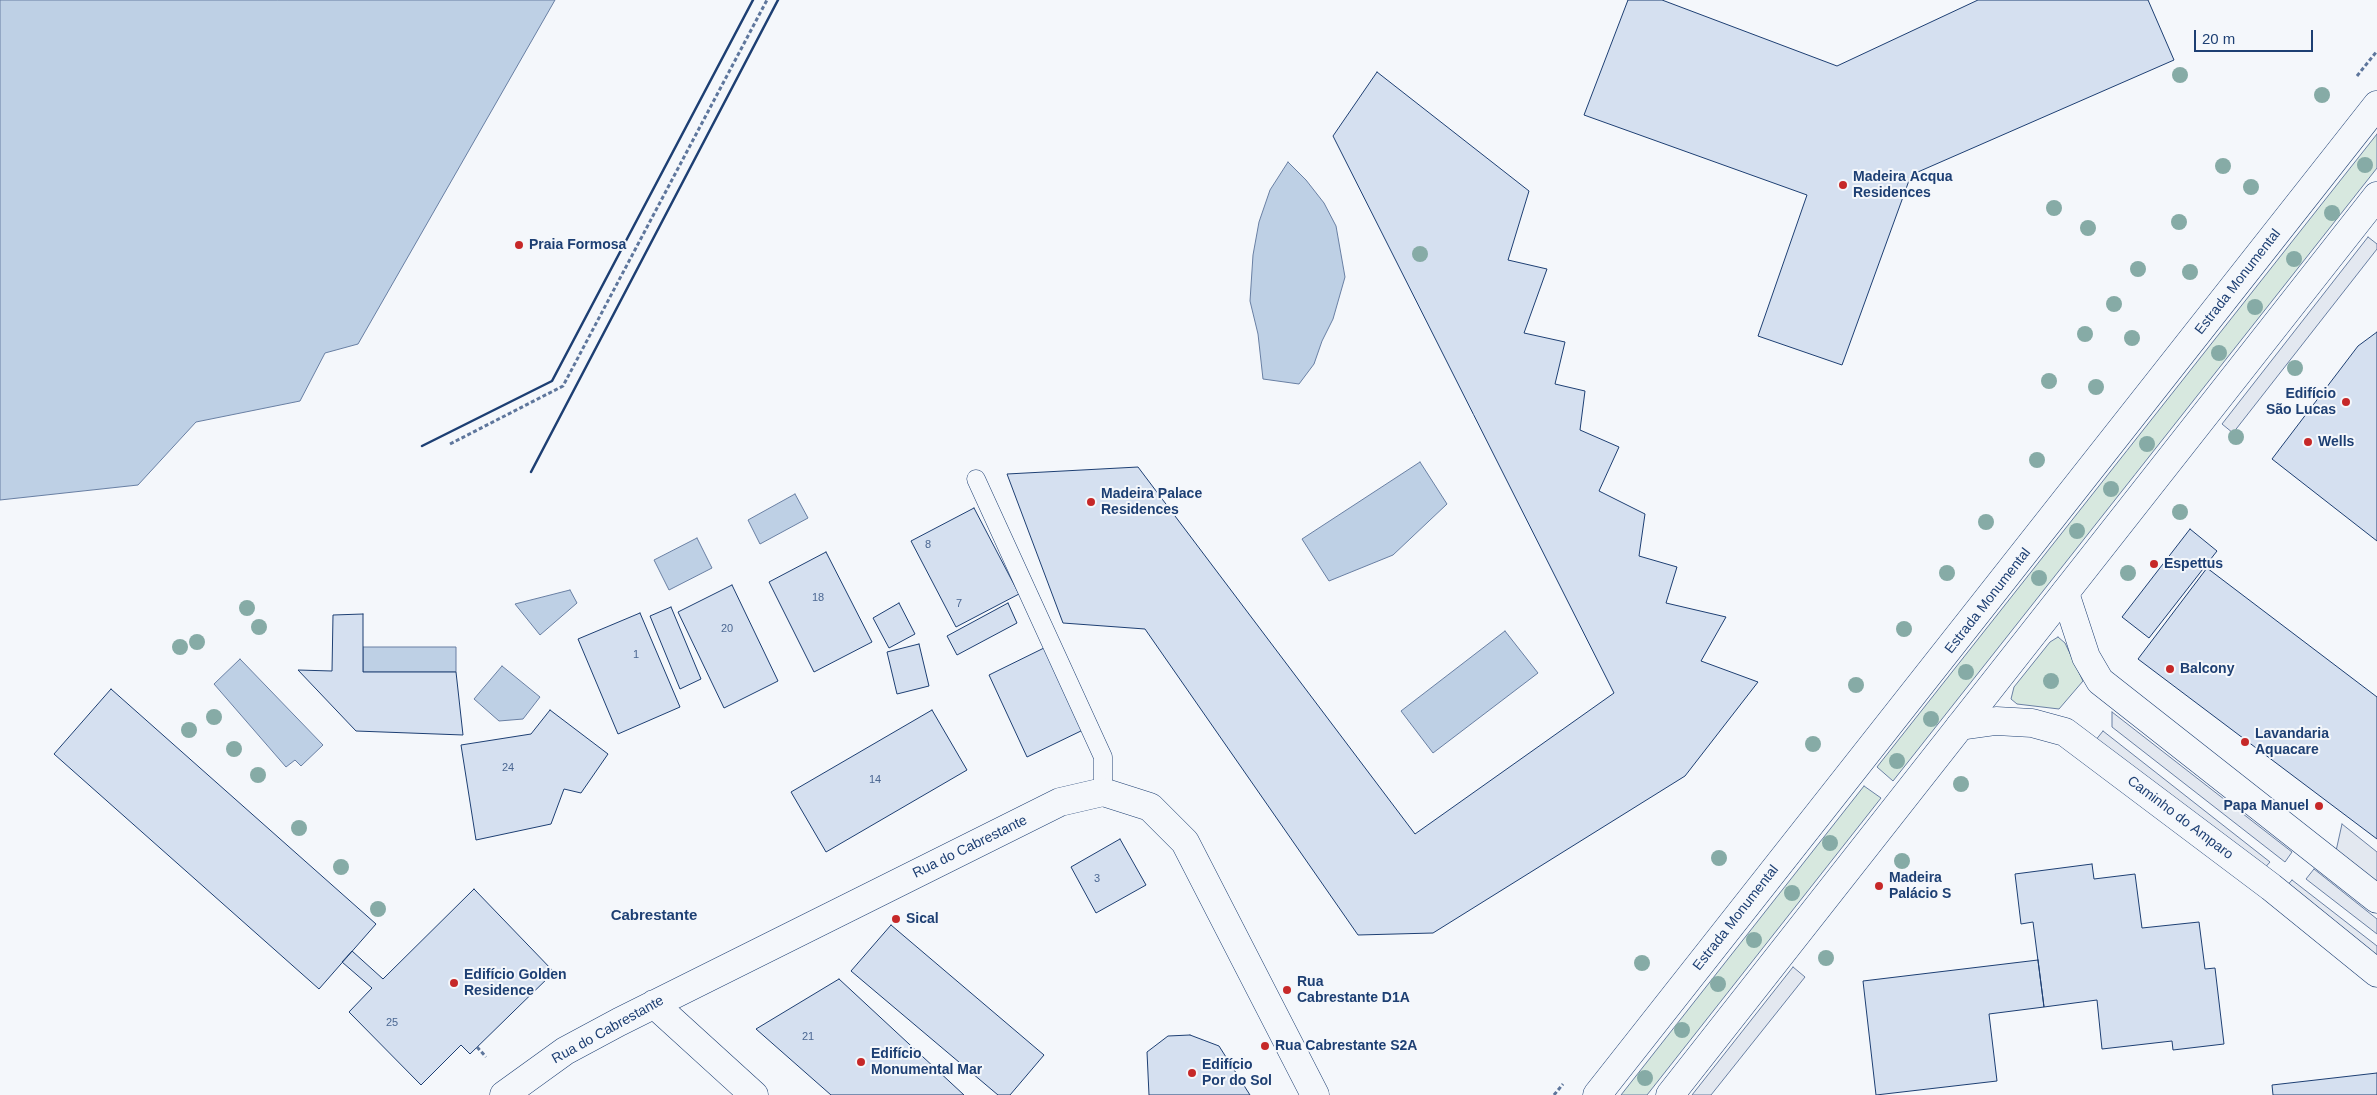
<!DOCTYPE html>
<html>
<head>
<meta charset="utf-8">
<style>
  body { margin:0 }
  #map { position:relative; width:2377px; height:1095px; overflow:hidden; background:#f4f7fb; font-family:Helvetica,sans-serif }
  canvas { display:block }
  .scale { position:absolute; left:2194px; top:30px; width:119px; height:22px; box-sizing:border-box; border:2px solid #1d3f73; border-top:0; padding-left:6px; font-size:15px; line-height:18px; white-space:nowrap; color:#1d3f73; -webkit-text-stroke:4px #f4f7fb; paint-order:stroke }
</style>
</head>
<body>
<div id="map">
<canvas width="2377" height="1095"></canvas>
<div class="scale">20 m</div>
</div>
<script>
const context = document.querySelector('canvas').getContext('2d');
context.lineJoin = 'round';
function fill(path, color) { context.fillStyle = color; context.fill(path, 'evenodd'); }
const toPath = rows => new Path2D(rows.map(r => 'M' + r).join(''));
function trace(path, color, width, dash) { context.strokeStyle = color; context.lineWidth = width; context.lineCap = dash ? 'butt' : 'round'; context.setLineDash(dash || []); context.stroke(path); }
function drawText(font, color, halo, rows, align = 'center') {
  context.font = font + ' Helvetica,sans-serif'; context.lineWidth = 4; context.setLineDash([]); context.textBaseline = 'middle'; context.strokeStyle = halo; context.fillStyle = color; for (const [text, x, y, turn = 0] of rows) {
    context.save(); context.translate(x, y); context.rotate((+turn || 0) * Math.PI / 180); context.textAlign = isNaN(turn) ? turn : align; if (halo) context.strokeText(text, 0, 0); context.fillText(text, 0, 0); context.restore();
  }
}
const green = toPath([
  [2377,134,2377,168,1893,781,1877,767,2377,134],
  [2058,637,2065,643,2083,681,2059,709,2017,704,2011,699,2014,687,2050,642,2058,637],
  [1864,786,1881,798,1647,1095,1621,1095,1864,786]
]);
fill(green, '#d7e8df');
trace(green, '#687fa3', 1);
const parking = toPath([
  [2368,237,2377,244,2377,249,2233,433,2222,424,2368,237],
  [2112,712,2292,852,2285,862,2112,727,2112,712],
  [2103,731,2270,862,2262,871,2095,741,2103,731],
  [2342,824,2377,852,2377,884,2336,851,2342,824],
  [2314,869,2377,919,2377,934,2306,879,2314,869],
  [2292,880,2377,946,2377,961,2284,889,2292,880],
  [1793,967,1805,977,1711,1095,1692,1095,1793,967]
]);
fill(parking, '#e3e8f0');
trace(parking, '#687fa3', 1);
const water = toPath([
  [0,0,555,0,358,344,325,353,300,401,196,422,138,485,0,500,0,0],
  [1288,162,1306,180,1324,203,1336,226,1345,277,1333,319,1322,341,1314,364,1299,384,1263,379,1258,334,1250,301,1253,255,1259,222,1270,190,1288,162],
  [1420,462,1447,504,1393,555,1329,581,1302,539,1420,462],
  [795,494,808,518,760,544,748,520,795,494],
  [697,538,712,568,669,590,654,560,697,538],
  [570,590,577,603,540,635,515,604,570,590],
  [1505,631,1538,673,1433,753,1401,711,1505,631],
  [363,647,456,647,456,672,363,672,363,647],
  [240,659,323,745,301,766,295,760,286,767,214,684,240,659],
  [502,666,540,697,523,719,499,721,474,699,502,666]
]);
fill(water, '#bed0e5');
trace(water, '#687fa3', 1);
const building = toPath([
  [1628,0,1662,0,1837,66,1978,0,2148,0,2174,60,1911,175,1842,365,1758,336,1807,195,1584,115,1628,0],
  [1377,72,1529,191,1508,260,1547,269,1524,333,1565,342,1555,384,1585,391,1580,430,1619,447,1599,491,1645,514,1639,556,1677,567,1666,603,1726,617,1701,661,1758,682,1685,776,1433,933,1358,935,1145,629,1063,623,1007,474,1138,467,1415,834,1614,693,1333,136,1377,72],
  [2377,332,2377,541,2272,459,2358,346,2377,332],
  [974,508,1019,594,956,627,911,541,974,508],
  [2190,529,2217,551,2149,638,2122,617,2190,529],
  [826,552,872,642,814,672,769,582,826,552],
  [2207,568,2377,697,2377,839,2138,659,2207,568],
  [732,585,778,681,724,708,678,612,732,585],
  [899,603,915,634,889,648,873,618,899,603],
  [1008,603,1017,623,957,655,947,636,1008,603],
  [671,607,701,679,680,689,650,616,671,607],
  [640,613,680,707,618,734,578,639,640,613],
  [363,614,363,672,456,672,463,735,356,731,298,670,332,671,333,615,363,614],
  [919,644,929,686,897,694,887,652,919,644],
  [1044,648,1083,730,1027,757,989,675,1044,648],
  [111,689,376,924,319,989,54,754,111,689],
  [550,710,608,754,581,793,564,789,551,824,476,840,461,745,531,734,550,710],
  [932,710,967,770,826,852,791,792,932,710],
  [1120,839,1146,885,1096,913,1071,867,1120,839],
  [2092,864,2094,879,2135,874,2142,928,2199,922,2205,969,2215,968,2224,1044,2173,1050,2172,1041,2102,1049,2097,1000,2044,1007,2033,922,2021,924,2015,874,2092,864],
  [474,889,554,972,470,1054,461,1045,421,1085,349,1012,372,988,342,962,352,951,383,979,474,889],
  [891,925,1044,1055,1010,1095,998,1095,851,971,891,925],
  [2038,960,2044,1007,1989,1014,1997,1081,1876,1095,1863,981,2038,960],
  [839,979,964,1095,831,1095,756,1029,839,979],
  [1190,1035,1219,1046,1250,1095,1149,1095,1147,1052,1168,1036,1190,1035],
  [2377,1073,2377,1095,2273,1095,2272,1085,2377,1073]
]);
fill(building, '#d5e0f0');
trace(building, '#1d3f73', 1);
const service = toPath([
  [976,479,1103,757,1103,792]
]);
const minor = toPath([
  [654,1004,754,1095],
  [504,1095,565,1051,619,1022,1060,802,1103,792,1150,807,1185,842,1315,1095]
]);
const tertiary = toPath([
  [2065,593,2086,657,2100,681,2377,899],
  [1960,726,1996,721,2032,723,2065,732,2271,887,2377,973]
]);
const secondary = toPath([
  [1597,1095,2377,105],
  [1670,1095,2377,196]
]);
trace(service, '#1d3f73', 19);
trace(minor, '#1d3f73', 29);
trace(tertiary, '#1d3f73', 29);
trace(secondary, '#1d3f73', 29);
trace(toPath([
  [2357,76,2377,51],
  [450,444,563,386,767,0],
  [477,1047,486,1057],
  [1554,1095,1563,1084]
]), '#5e769c', 3, [4, 2.5]);
trace(service, '#f4f7fb', 18);
trace(minor, '#f4f7fb', 28);
trace(tertiary, '#f4f7fb', 28);
trace(secondary, '#f4f7fb', 28);
trace(toPath([
  [422,446,552,381,753,0],
  [531,472,778,0]
]), '#1d3f73', 2.5);
context.fillStyle = '#86aba6';
for (const [x, y] of [
  [2180,75],
  [2322,95],
  [2365,165],
  [2223,166],
  [2251,187],
  [2054,208],
  [2332,213],
  [2179,222],
  [2088,228],
  [1420,254],
  [2294,259],
  [2138,269],
  [2190,272],
  [2114,304],
  [2255,307],
  [2085,334],
  [2132,338],
  [2219,353],
  [2295,368],
  [2049,381],
  [2096,387],
  [2236,437],
  [2147,444],
  [2037,460],
  [2111,489],
  [2180,512],
  [1986,522],
  [2077,531],
  [1947,573],
  [2128,573],
  [2039,578],
  [247,608],
  [259,627],
  [1904,629],
  [197,642],
  [180,647],
  [1966,672],
  [2051,681],
  [1856,685],
  [214,717],
  [1931,719],
  [189,730],
  [1813,744],
  [234,749],
  [1897,761],
  [258,775],
  [1961,784],
  [299,828],
  [1830,843],
  [1719,858],
  [1902,861],
  [341,867],
  [1792,893],
  [378,909],
  [1754,940],
  [1826,958],
  [1642,963],
  [1718,984],
  [1682,1030],
  [1645,1078]
]) { context.beginPath(); context.arc(x, y, 8, 0, 2 * Math.PI); context.fill(); }
for (const [x, y, r, color] of [
  [1843,185,5,"#c62828"],
  [519,245,5,"#c62828"],
  [2346,402,5,"#c62828"],
  [2308,442,5,"#c62828"],
  [1091,502,5,"#c62828"],
  [2154,564,5,"#c62828"],
  [2170,669,5,"#c62828"],
  [2245,742,5,"#c62828"],
  [2319,806,5,"#c62828"],
  [1879,886,5,"#c62828"],
  [896,919,5,"#c62828"],
  [454,983,5,"#c62828"],
  [1287,990,5,"#c62828"],
  [1265,1046,5,"#c62828"],
  [861,1062,5,"#c62828"],
  [1192,1073,5,"#c62828"]
]) { const dot = new Path2D(); dot.arc(x, y, r, 0, 2 * Math.PI); context.fillStyle = color; context.fill(dot); trace(dot, '#f4f7fb', 2); }
drawText('11px', '#4b6792', null, [
  ["8",928,545],
  ["18",818,598],
  ["7",959,604],
  ["20",727,629],
  ["1",636,655],
  ["24",508,768],
  ["14",875,780],
  ["3",1097,879],
  ["25",392,1023],
  ["21",808,1037]
]);
drawText('bold 14px', '#1d3f73', '#f4f7fb', [
  ["Madeira Acqua",1853,177],
  ["Residences",1853,193],
  ["Praia Formosa",529,245],
  ["Edifício",2336,394,"right"],
  ["São Lucas",2336,410,"right"],
  ["Wells",2318,442],
  ["Madeira Palace",1101,494],
  ["Residences",1101,510],
  ["Espettus",2164,564],
  ["Balcony",2180,669],
  ["Lavandaria",2255,734],
  ["Aquacare",2255,750],
  ["Papa Manuel",2309,806,"right"],
  ["Madeira",1889,878],
  ["Palácio S",1889,894],
  ["Sical",906,919],
  ["Edifício Golden",464,975],
  ["Residence",464,991],
  ["Rua",1297,982],
  ["Cabrestante D1A",1297,998],
  ["Rua Cabrestante S2A",1275,1046],
  ["Edifício",871,1054],
  ["Monumental Mar",871,1070],
  ["Edifício",1202,1065],
  ["Por do Sol",1202,1081]
], 'left');
drawText('14px', '#1d3f73', '#f4f7fb', [
  ["Estrada Monumental",2238,282,-52],
  ["Estrada Monumental",1988,601,-52],
  ["Caminho do Amparo",2180,818,37],
  ["Rua do Cabrestante",970,847,-26],
  ["Estrada Monumental",1736,918,-52],
  ["Rua do Cabrestante",608,1030,-29]
]);
drawText('bold 15px', '#1d3f73', '#f4f7fb', [
  ["Cabrestante",654,916]
]);
</script>
</body>
</html>
